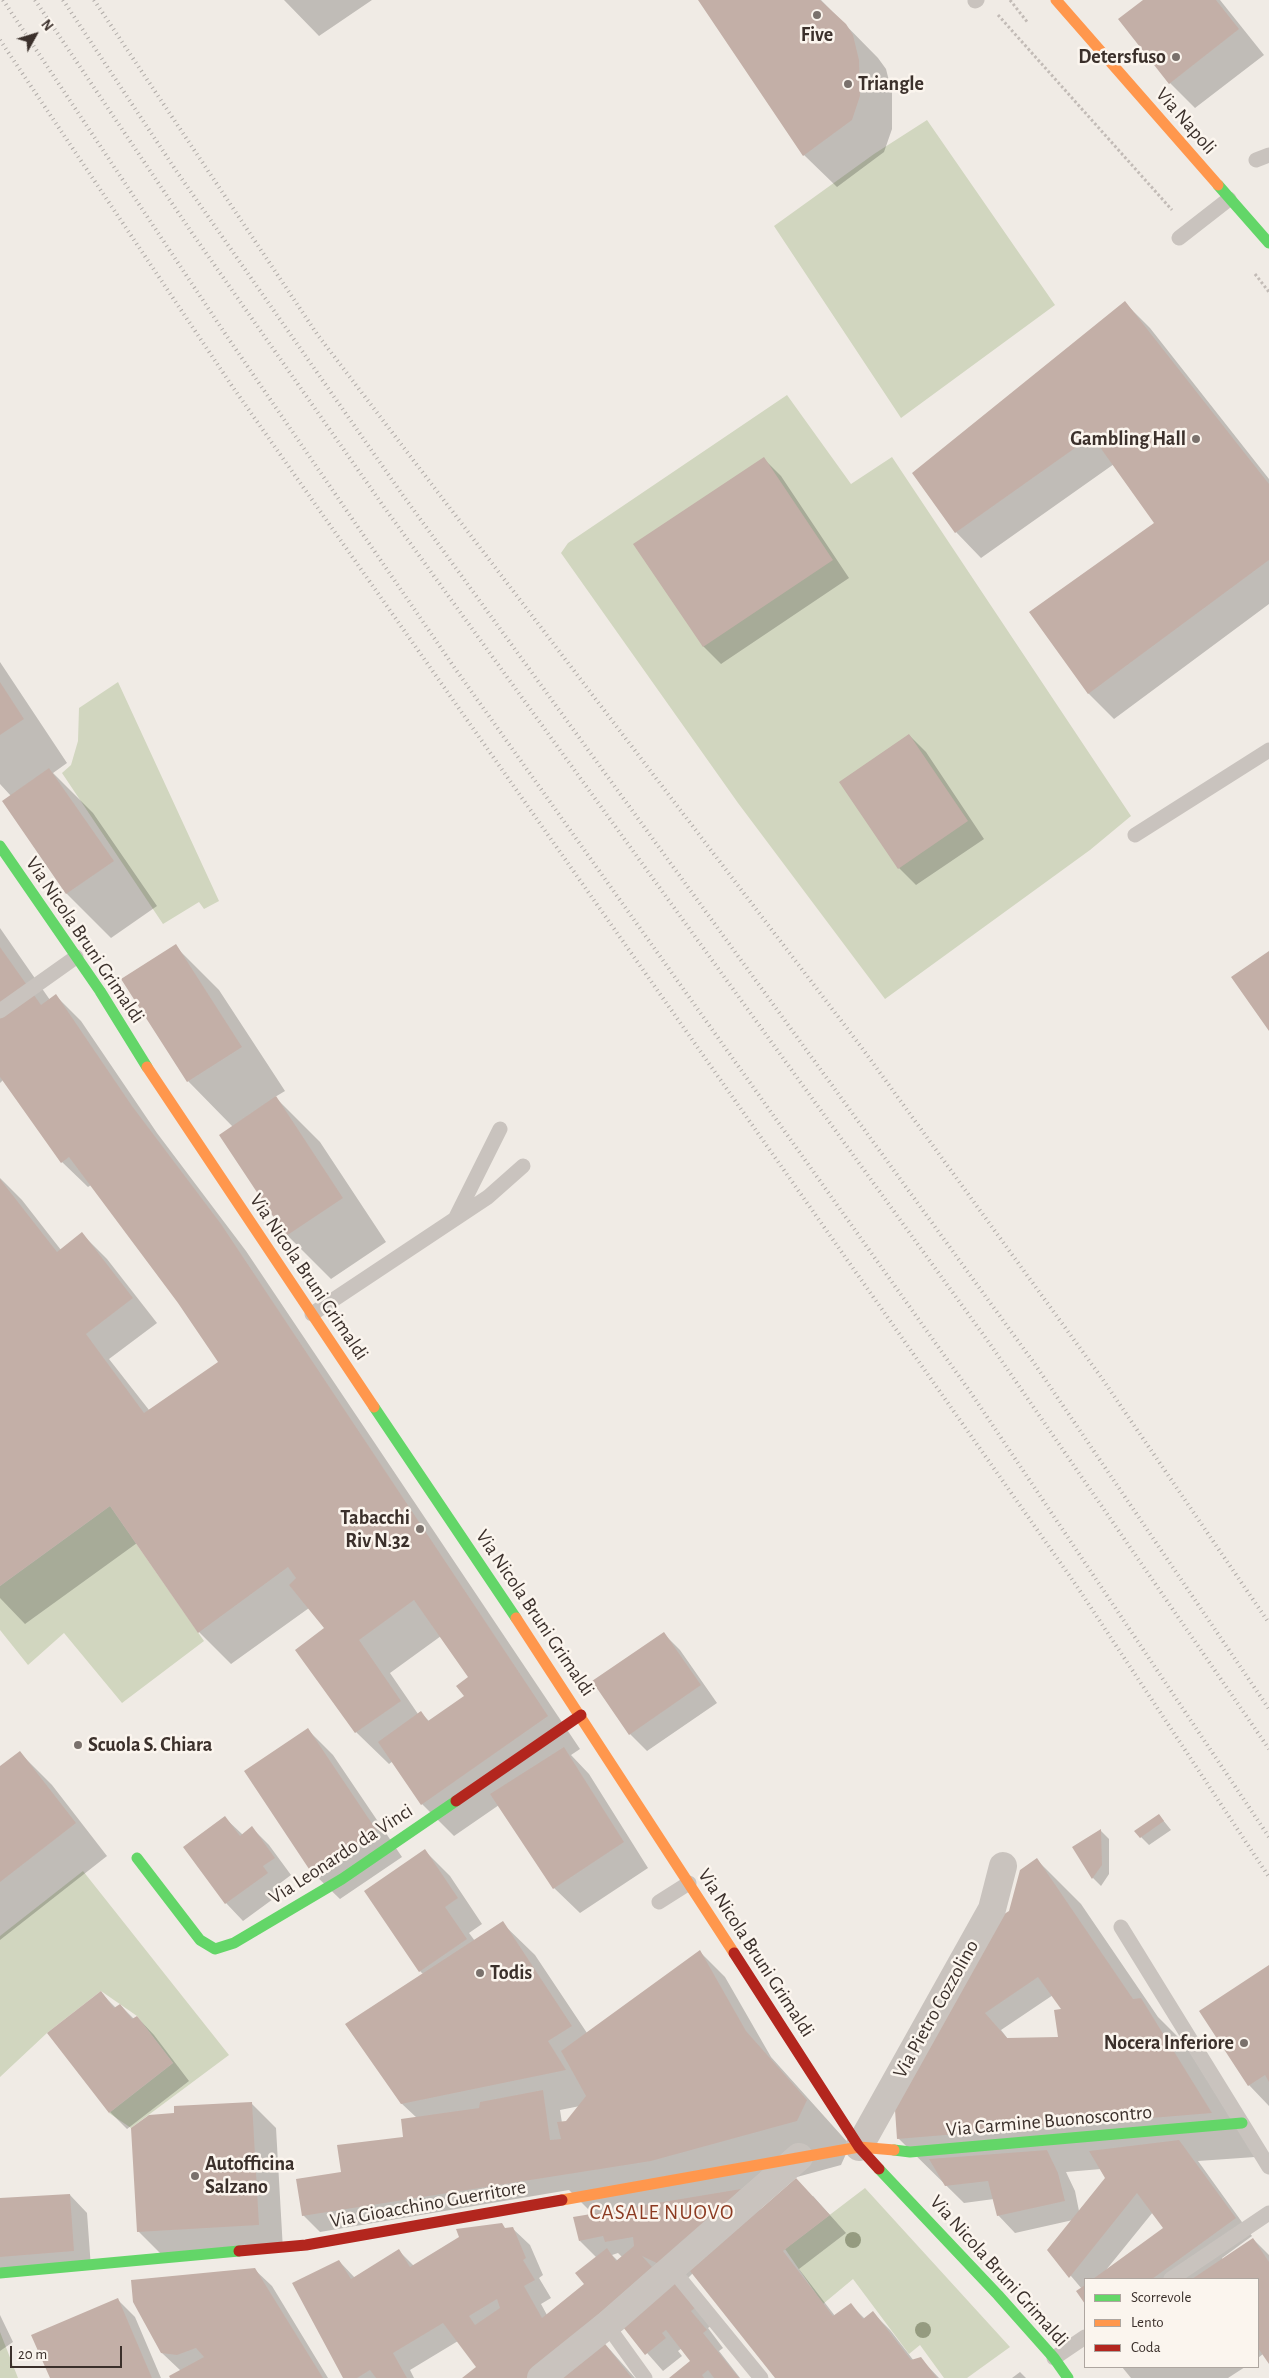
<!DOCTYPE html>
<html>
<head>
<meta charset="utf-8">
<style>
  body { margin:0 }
  #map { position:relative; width:1269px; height:2378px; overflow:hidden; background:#f0ebe5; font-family:"Alegreya Sans",sans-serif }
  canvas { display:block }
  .legend { position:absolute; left:1084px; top:2278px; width:175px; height:90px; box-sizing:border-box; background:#fbf5ee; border:1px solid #aea6a0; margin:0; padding:6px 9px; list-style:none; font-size:15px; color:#3b302b }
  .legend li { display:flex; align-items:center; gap:10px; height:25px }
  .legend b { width:25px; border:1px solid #aea6a0 }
  .north { position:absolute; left:10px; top:10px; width:50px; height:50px; -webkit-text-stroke:4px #fbf5ee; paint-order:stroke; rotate:51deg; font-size:14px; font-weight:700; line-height:20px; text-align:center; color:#3b302b }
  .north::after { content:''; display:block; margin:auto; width:18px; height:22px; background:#3b302b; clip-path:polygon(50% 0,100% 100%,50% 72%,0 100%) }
  .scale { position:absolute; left:10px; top:2346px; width:112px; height:22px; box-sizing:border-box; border:2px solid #3b302b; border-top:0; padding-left:6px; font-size:15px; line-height:18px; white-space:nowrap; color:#3b302b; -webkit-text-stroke:4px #fbf5ee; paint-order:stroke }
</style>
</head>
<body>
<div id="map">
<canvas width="1269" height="2378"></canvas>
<ul class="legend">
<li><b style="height:6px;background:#63d668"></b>Scorrevole</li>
<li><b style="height:6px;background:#ff974d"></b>Lento</li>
<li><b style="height:6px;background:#b3261e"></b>Coda</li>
</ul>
<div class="north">N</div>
<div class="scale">20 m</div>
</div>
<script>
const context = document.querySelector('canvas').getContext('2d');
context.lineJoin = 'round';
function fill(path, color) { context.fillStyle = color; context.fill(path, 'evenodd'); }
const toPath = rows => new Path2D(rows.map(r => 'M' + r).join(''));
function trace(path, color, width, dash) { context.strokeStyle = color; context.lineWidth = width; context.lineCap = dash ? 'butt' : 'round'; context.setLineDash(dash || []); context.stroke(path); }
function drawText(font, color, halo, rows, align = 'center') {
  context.font = font + ' "Alegreya Sans",sans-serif'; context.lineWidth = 5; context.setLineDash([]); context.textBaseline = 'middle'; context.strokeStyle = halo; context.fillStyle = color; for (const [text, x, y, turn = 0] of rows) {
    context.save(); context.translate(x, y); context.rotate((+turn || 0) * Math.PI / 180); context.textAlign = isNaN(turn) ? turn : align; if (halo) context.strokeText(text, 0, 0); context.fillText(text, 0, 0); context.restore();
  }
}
fill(toPath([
  [927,120,1055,305,901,418,774,226,874,154],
  [787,395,851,484,892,457,1131,816,1090,850,885,999,738,803,561,553,568,543],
  [118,682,219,901,204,909,199,902,163,924,62,773,71,765,78,741,79,708],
  [110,1506,204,1641,122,1703,64,1633,28,1665,0,1630,0,1586],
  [83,1871,229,2055,131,2128,109,2113,173,2063,137,2016,101,1991,47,2033,0,2077,0,1936],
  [865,2188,1010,2347,967,2378,944,2378,920,2345,909,2354,853,2279,823,2304,785,2249],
  [0,2332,18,2378,0,2378]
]), '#d1d6bf');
fill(toPath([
  [284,0,372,0,319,36],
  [700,0,821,0,878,58,886,69,892,93,892,129,884,152,837,187,804,155],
  [1145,0,1220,0,1264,55,1195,108,1170,83,1120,20],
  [1125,303,1150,328,1269,479,1269,604,1114,719,1089,694,1031,613,1156,524,1114,464,981,558,956,532,914,473],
  [764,459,781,476,849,578,721,664,704,647,635,545],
  [0,662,67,763,53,773,93,813,157,906,111,938,67,894,3,801,11,796,0,784],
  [909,735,926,752,984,839,916,885,899,868,841,782],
  [0,928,50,1000,56,996,81,1021,157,1133,246,1251,580,1749,571,1755,589,1774,648,1868,580,1913,554,1888,499,1805,454,1836,422,1804,393,1761,389,1764,356,1732,326,1628,309,1608,231,1664,199,1632,137,1543,25,1624,0,1598,0,1178,22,1200,61,1250,82,1234,107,1259,157,1323,109,1359,149,1410,224,1370,179,1302,91,1185,88,1187,62,1162,3,1080,0,1083],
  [441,1636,470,1677,466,1697,429,1721,420,1712,418,1714,390,1673],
  [175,946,219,990,285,1091,275,1097,320,1142,386,1242,331,1279,287,1235,233,1127,188,1081,123,980],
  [663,1633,680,1650,717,1703,647,1751,630,1734],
  [308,1730,333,1755,402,1857,340,1899,314,1874],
  [20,1753,52,1785,107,1856,0,1940,0,1768],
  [1159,1815,1171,1830,1149,1845,1141,1837],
  [225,1818,243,1835,252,1828,269,1845,291,1875,279,1884,284,1891,243,1921,226,1903,185,1847],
  [1101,1831,1109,1839,1109,1874,1101,1886,1093,1878,1073,1847],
  [425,1851,450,1876,482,1924,469,1933,475,1941,502,1923,535,1955,587,2033,700,1952,725,1977,771,2057,850,2145,841,2165,742,2192,761,2210,813,2196,846,2233,799,2269,835,2316,851,2305,865,2319,873,2313,890,2330,914,2361,920,2358,939,2378,776,2378,693,2273,683,2283,673,2281,711,2326,708,2328,723,2348,719,2351,740,2378,671,2378,692,2361,682,2348,678,2351,682,2356,663,2371,625,2328,605,2344,635,2378,464,2378,478,2367,458,2341,410,2370,414,2378,344,2378,339,2261,355,2278,399,2251,414,2266,512,2228,530,2245,543,2275,539,2278,551,2298,541,2304,547,2315,586,2284,597,2258,580,2241,594,2215,569,2190,320,2232,303,2215,342,2173,405,2138,417,2118,401,2103,423,1974,420,1971],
  [580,2106,569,2123,562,2123,560,2110],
  [618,2253,622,2257,618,2261,612,2255],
  [1037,1860,1081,1904,1158,2017,1185,2044,1255,2157,1198,2161,1252,2236,1222,2258,1223,2260,1253,2239,1269,2255,1269,2362,1263,2354,1258,2358,1258,2279,1085,2279,1085,2302,1078,2292,1082,2289,1049,2250,1073,2220,1015,2233,998,2215,994,2199,964,2203,898,2138],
  [1053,1995,1063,2010,1060,2038,1008,2039,1001,2030],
  [1101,2169,1106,2178,1079,2211,1075,2191,1066,2172],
  [1153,2212,1165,2229,1106,2270],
  [1269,1967,1269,2106,1249,2085],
  [101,1993,116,2008,120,2005,134,2019,137,2017,154,2035,189,2081,127,2129,110,2112],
  [251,2103,276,2128,283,2250,163,2256,138,2231,176,2114],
  [70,2195,87,2213,91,2268,0,2275,0,2199],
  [254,2269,272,2286,328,2378,171,2378,181,2371,162,2353],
  [118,2300,135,2317,161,2378,51,2378],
  [0,2315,13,2342,0,2351],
  [1122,2367,1245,2367,1228,2378,1131,2378],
  [1020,2372,1026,2378,1012,2378]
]), '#0003');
fill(toPath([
  [698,0,820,0,846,24,853,35,859,60,860,96,852,120,803,156],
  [1143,0,1216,0,1239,29,1169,84,1118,19],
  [1125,301,1269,484,1269,560,1088,694,1029,612,1154,523,1092,436,955,533,912,473],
  [764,457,833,560,703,647,633,544],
  [0,682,24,719,0,735],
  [909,734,968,821,898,869,839,782],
  [49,768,114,861,66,894,2,801],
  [176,944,242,1047,187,1082,121,979],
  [0,947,41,1005,56,994,132,1106,221,1224,548,1716,421,1805,378,1742,421,1711,428,1721,464,1696,456,1686,468,1677,414,1600,359,1640,401,1701,355,1733,295,1650,324,1628,289,1585,296,1578,288,1567,198,1633,110,1506,0,1586,0,1179,57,1252,82,1232,133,1298,86,1334,144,1413,218,1362,178,1303,69,1157,61,1163,0,1077],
  [1269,951,1269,1031,1231,977],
  [276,1096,343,1198,286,1236,219,1135],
  [664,1632,701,1685,629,1735,592,1681],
  [308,1728,377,1831,313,1875,244,1771],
  [564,1747,624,1842,553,1889,490,1794],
  [20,1751,76,1823,0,1882,0,1766],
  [1159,1814,1164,1821,1140,1838,1134,1831],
  [225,1816,240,1836,252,1826,275,1858,263,1866,268,1873,225,1904,183,1847],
  [1101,1829,1102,1865,1092,1879,1072,1847],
  [425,1849,458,1898,445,1907,467,1939,419,1972,364,1891],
  [1037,1858,1133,1999,1141,1998,1212,2113,897,2139,894,2095,998,1918,1009,1911,1020,1870],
  [1038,1977,1061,2009,1054,2010,1058,2037,1007,2038,985,2013],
  [503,1921,572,2026,548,2041,566,2070,401,2104,345,2024],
  [700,1950,746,2031,807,2100,797,2121,651,2161,302,2216,296,2179,341,2172,337,2145,403,2137,401,2119,479,2108,480,2102,543,2090,550,2140,561,2139,557,2122,566,2121,586,2096,561,2051],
  [1269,1965,1269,2082,1265,2075,1248,2086,1199,2011],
  [101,1991,114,2008,120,2004,132,2019,137,2016,173,2063,109,2113,47,2033],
  [252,2102,259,2225,137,2232,131,2128,149,2115,174,2113,174,2106],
  [1179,2140,1236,2218,1152,2279,1093,2279,1163,2228,1137,2193,1069,2278,1047,2250,1105,2178,1089,2151],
  [1047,2150,1058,2173,1065,2201,997,2216,988,2181,945,2186,929,2159],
  [796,2178,830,2215,783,2251,833,2316,851,2303,863,2319,873,2311,911,2360,921,2357,937,2378,775,2378,690,2271],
  [741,2189,665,2267,642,2256,652,2267,527,2378,462,2378,476,2367,443,2323,393,2353,407,2378,376,2378,370,2370,357,2378,343,2378,292,2283,339,2260,351,2279,399,2249,410,2267,459,2237,456,2229,502,2223,505,2228,513,2227,526,2258,523,2260,535,2280,524,2286,542,2318,584,2284,575,2273,607,2248,616,2261,634,2246,633,2237,605,2242,603,2236,579,2241,573,2217],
  [497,2299,500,2308,475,2325,469,2316],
  [70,2194,74,2251,0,2257,0,2198],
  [1253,2238,1269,2262,1269,2364,1258,2348,1258,2279,1192,2279],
  [255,2268,323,2378,170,2378,169,2376,204,2357,196,2348,177,2355,161,2353,133,2302,131,2280],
  [673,2280,695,2308,691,2311,707,2330,703,2333,739,2378,714,2378,708,2370,702,2375,704,2378,669,2378,690,2361,666,2330,662,2333,666,2338,645,2355,623,2327],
  [1085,2285,1085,2304,1076,2291],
  [118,2298,152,2378,50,2378,31,2335],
  [601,2339,632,2378,553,2378]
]), '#c3afa7');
trace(toPath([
  [1010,0,1028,23],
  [998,15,1172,210],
  [1255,274,1269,292]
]), '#c2bbb6', 3, [2.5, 2.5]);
trace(toPath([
  [975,1,977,0],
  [1256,160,1269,155],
  [1179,238,1229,199],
  [1135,835,1269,750],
  [0,1011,76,957],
  [456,1217,500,1129],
  [312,1314,488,1197,523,1166],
  [659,1902,689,1883],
  [1121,1927,1269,2167],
  [672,2269,761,2378],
  [1171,2279,1269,2213],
  [607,2325,645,2378],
  [1054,2358,1085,2337]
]), '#c9c3be', 15);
trace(toPath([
  [859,2147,992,1909,1003,1866],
  [541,2378,607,2325,799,2157]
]), '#c9c3be', 28);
trace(toPath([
  [1218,185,1269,243],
  [0,846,100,991,147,1067],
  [374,1407,516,1618],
  [137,1858,200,1940,215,1949,234,1943,342,1879,456,1801],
  [894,2150,910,2152,1242,2123],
  [879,2169,998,2295,1054,2358,1068,2378],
  [0,2273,239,2251]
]), '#63d668', 11);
trace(toPath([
  [1056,0,1218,185],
  [147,1067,374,1407],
  [516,1618,734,1953],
  [562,2200,859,2147,894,2150]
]), '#ff974d', 11);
trace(toPath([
  [456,1801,581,1715],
  [734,1953,859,2147,879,2169],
  [239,2251,306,2245,562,2200]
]), '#b3261e', 11);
trace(toPath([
  [3,0,226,335,454,667,971,1393,1269,1837],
  [35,0,192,233,384,507,990,1344,1269,1749],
  [63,0,177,172,402,494,1034,1363,1269,1709],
  [94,0,317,334,862,1048,1101,1377,1269,1623],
  [0,40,232,386,1076,1585,1269,1877]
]), '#b1aca8', 4, [1, 4]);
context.fillStyle = '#959b80';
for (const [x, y] of [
  [853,2240],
  [923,2330]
]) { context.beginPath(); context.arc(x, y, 8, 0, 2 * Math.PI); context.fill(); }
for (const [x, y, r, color] of [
  [817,15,5,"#7a716c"],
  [1176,57,5,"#7a716c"],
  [848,84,5,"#7a716c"],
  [1196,439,5,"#7a716c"],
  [420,1529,5,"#7a716c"],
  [78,1745,5,"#7a716c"],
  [480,1973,5,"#7a716c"],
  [1244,2043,5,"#7a716c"],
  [195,2176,5,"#7a716c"]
]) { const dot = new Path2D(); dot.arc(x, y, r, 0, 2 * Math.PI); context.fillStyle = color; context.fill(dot); trace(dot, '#fbf5ee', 2); }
drawText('bold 20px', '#3b302b', '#fbf5ee', [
  ["Five",817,35,"center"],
  ["Detersfuso",1166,57],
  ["Triangle",858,84,"left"],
  ["Gambling Hall",1186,439],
  ["Tabacchi",410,1518],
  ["Riv N.32",410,1541],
  ["Scuola S. Chiara",88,1745,"left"],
  ["Todis",490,1973,"left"],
  ["Nocera Inferiore",1234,2043],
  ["Autofficina",205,2164,"left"],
  ["Salzano",205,2187,"left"]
], 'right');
drawText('20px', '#3b302b', '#fbf5ee', [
  ["Via Napoli",1186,121,49],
  ["Via Nicola Bruni Grimaldi",85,940,56],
  ["Via Nicola Bruni Grimaldi",309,1277,56],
  ["Via Nicola Bruni Grimaldi",535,1613,56],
  ["Via Leonardo da Vinci",341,1854,-33],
  ["Via Nicola Bruni Grimaldi",756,1953,57],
  ["Via Pietro Cozzolino",936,2009,-61],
  ["Via Carmine Buonoscontro",1049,2121,-5],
  ["Via Gioacchino Guerritore",428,2204,-10],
  ["Via Nicola Bruni Grimaldi",999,2271,48]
]);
context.letterSpacing = '1px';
drawText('21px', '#8c3b22', '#fbf5ee', [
  ["CASALE NUOVO",662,2213]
]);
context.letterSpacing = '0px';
</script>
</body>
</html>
